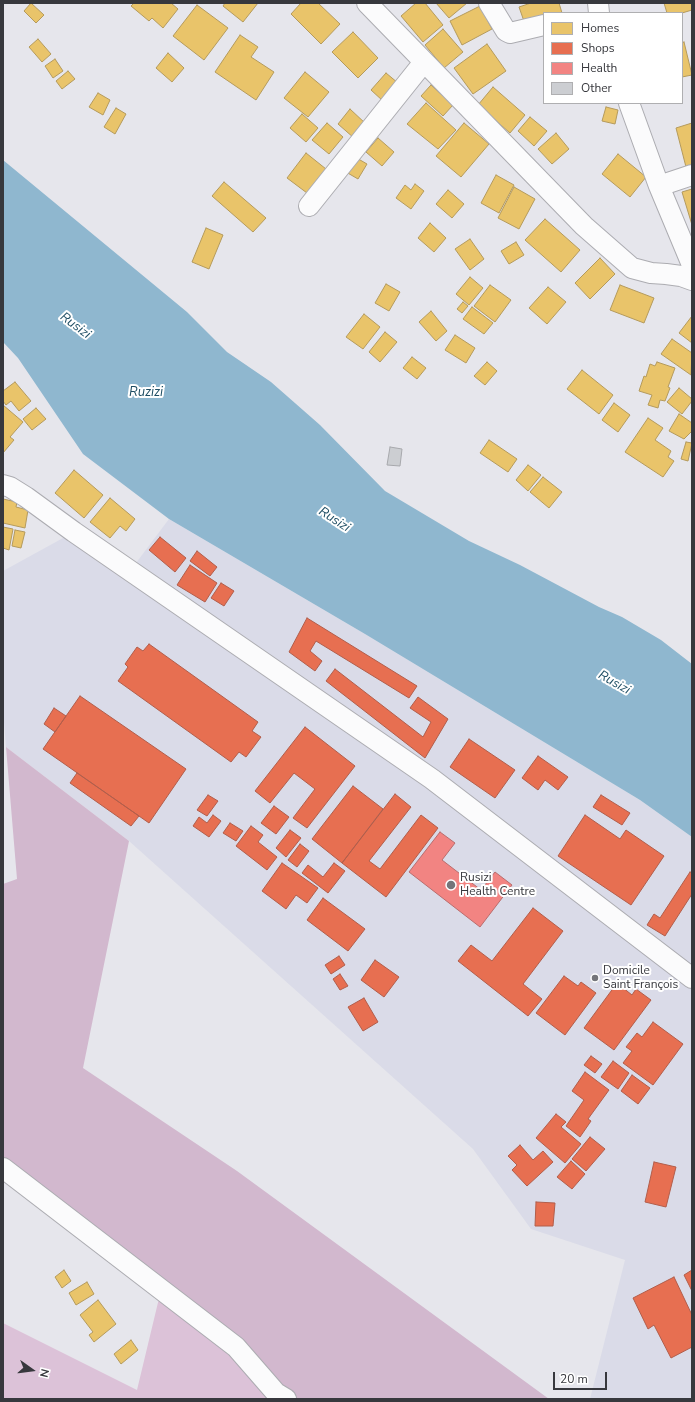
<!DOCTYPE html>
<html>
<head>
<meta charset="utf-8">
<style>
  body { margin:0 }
  #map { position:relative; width:695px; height:1402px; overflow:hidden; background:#e6e6ec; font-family:"Nunito Sans",sans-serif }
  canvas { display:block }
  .frame { position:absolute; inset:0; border:4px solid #37383d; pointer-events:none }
  .legend { position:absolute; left:543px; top:12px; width:140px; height:92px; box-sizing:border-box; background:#fff; border:1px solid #afafb1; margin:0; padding:5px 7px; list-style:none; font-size:12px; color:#37383d }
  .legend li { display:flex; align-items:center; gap:8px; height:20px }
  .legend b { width:20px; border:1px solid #afafb1 }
  .north { position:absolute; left:12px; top:1350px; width:40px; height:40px; -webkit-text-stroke:3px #fff; paint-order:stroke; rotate:104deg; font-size:11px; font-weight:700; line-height:16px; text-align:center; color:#37383d }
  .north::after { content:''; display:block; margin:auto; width:14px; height:18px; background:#37383d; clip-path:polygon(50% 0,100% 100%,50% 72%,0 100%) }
  .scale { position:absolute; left:553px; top:1372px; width:54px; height:18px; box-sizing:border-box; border:2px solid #37383d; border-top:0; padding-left:5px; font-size:12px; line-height:14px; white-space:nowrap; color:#37383d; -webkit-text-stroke:3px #fff; paint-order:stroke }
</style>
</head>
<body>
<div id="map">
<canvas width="695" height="1402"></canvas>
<div class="frame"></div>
<ul class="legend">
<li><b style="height:11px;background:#e9c46a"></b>Homes</li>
<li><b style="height:11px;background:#e76f51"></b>Shops</li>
<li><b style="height:11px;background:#f28482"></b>Health</li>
<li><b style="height:11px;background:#ccced2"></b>Other</li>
</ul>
<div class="north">N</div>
<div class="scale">20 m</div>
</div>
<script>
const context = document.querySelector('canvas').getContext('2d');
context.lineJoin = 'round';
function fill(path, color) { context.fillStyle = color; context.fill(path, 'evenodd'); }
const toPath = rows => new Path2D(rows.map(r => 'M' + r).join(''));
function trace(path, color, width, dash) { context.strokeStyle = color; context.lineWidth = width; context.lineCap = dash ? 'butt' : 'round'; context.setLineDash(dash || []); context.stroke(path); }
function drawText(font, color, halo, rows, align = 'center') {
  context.font = font + ' "Nunito Sans",sans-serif'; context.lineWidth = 4; context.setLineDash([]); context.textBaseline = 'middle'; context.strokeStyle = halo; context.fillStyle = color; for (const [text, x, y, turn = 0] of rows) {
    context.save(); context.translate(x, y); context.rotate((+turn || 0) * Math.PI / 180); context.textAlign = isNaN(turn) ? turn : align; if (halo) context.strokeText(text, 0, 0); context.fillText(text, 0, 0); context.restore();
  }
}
fill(toPath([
  [169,519,365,634,640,800,692,837,692,1398,590,1399,625,1260,531,1229,473,1149,129,841,6,747,3,710,3,571,74,532,130,571]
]), '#dadbe8');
fill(toPath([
  [161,1290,236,1347,273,1399,3,1399,3,1323,137,1390]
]), '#dcc2d8');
fill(toPath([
  [6,747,129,841,83,1068,237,1171,549,1399,273,1399,276,1393,3,1168,3,884,17,879]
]), '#d2b8ce');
fill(toPath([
  [3,160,187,312,227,352,271,382,320,425,385,491,469,541,520,565,599,607,622,617,661,640,692,664,692,837,640,800,365,634,169,519,83,454,18,358,3,342]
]), '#8fb7cf');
const homes = toPath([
  [31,3,44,15,36,23,24,11,31,3],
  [134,3,171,3,178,9,163,28,152,18,149,21,131,6,134,3],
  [225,3,258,3,243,22,223,6,225,3],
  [301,3,318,3,340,24,321,44,291,14,301,3],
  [416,3,425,3,443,25,423,42,401,16,416,3],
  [436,3,467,3,449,18,436,3],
  [531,3,559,3,562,13,544,13,544,21,526,27,519,7,531,3],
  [664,3,692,3,692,10,682,13,667,13,664,3],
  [197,5,228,28,204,60,173,36,197,5],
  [480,6,492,29,462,45,450,21,480,6],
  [443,29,463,52,444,68,425,45,443,29],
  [353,32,378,58,358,78,332,52,353,32],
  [240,35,258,47,251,57,274,72,256,100,215,72,240,35],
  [38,39,51,54,42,62,29,47,38,39],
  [684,42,692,75,682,77,682,43,684,42],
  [487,44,506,71,473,94,454,68,487,44],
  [168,53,184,68,172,82,156,68,168,53],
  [55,59,63,71,53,78,45,66,55,59],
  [68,71,75,79,62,89,56,81,68,71],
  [305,72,329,92,308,117,284,98,305,72],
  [386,73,398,83,383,101,371,90,386,73],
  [431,85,453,105,443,116,421,96,431,85],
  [493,87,525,115,510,133,478,105,493,87],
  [98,93,110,100,103,115,89,107,98,93],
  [426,103,456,130,438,149,407,124,426,103],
  [606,107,618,110,615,124,602,121,606,107],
  [116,108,126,114,115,134,104,127,116,108],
  [350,109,366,124,354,138,338,124,350,109],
  [302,114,318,128,306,142,290,128,302,114],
  [530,117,547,131,534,146,518,131,530,117],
  [327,123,343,137,329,154,312,140,327,123],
  [464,123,489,144,461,177,436,156,464,123],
  [692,123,692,166,686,167,676,128,692,123],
  [556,133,569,149,552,164,538,149,556,133],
  [378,138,394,152,382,166,366,152,378,138],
  [306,153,326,169,307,193,287,178,306,153],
  [618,154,646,177,630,197,602,174,618,154],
  [355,157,367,164,358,179,346,172,355,157],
  [496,175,514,185,499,213,481,203,496,175],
  [224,182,266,218,253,232,212,196,224,182],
  [415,184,424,191,411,209,396,198,405,185,411,190,415,184],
  [514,187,535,199,519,229,498,218,514,187],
  [692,189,692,225,682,192,692,189],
  [448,190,464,204,452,218,436,204,448,190],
  [545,219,580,250,561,272,525,240,545,219],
  [430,223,446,238,434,252,418,238,430,223],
  [206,228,223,235,209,269,192,262,206,228],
  [470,239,484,259,470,270,455,249,470,239],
  [516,242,524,255,509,264,501,251,516,242],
  [600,258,615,274,590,299,575,283,600,258],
  [470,277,483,288,469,305,456,294,470,277],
  [386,284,400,292,389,311,375,303,386,284],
  [490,285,511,300,495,322,474,306,490,285],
  [620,285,654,298,644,323,610,310,620,285],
  [548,287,566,302,547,324,529,308,548,287],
  [463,302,468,306,462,313,457,309,463,302],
  [472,307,493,323,484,334,463,319,472,307],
  [431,311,447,331,436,341,419,322,431,311],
  [364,314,380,327,363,349,346,337,364,314],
  [692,316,692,343,679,333,692,316],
  [385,332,397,342,380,362,369,352,385,332],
  [455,335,475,348,466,363,445,350,455,335],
  [672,339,692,353,691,375,661,354,672,339],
  [412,357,426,368,417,379,403,368,412,357],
  [487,362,497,371,485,385,474,376,487,362],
  [657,362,675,368,668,387,670,388,665,401,660,400,658,408,648,405,652,395,639,391,644,376,646,377,650,364,655,366,657,362],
  [582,370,613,395,599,414,567,389,582,370],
  [15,382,31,401,19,411,11,401,6,405,3,401,3,391,15,382],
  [679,388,692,399,692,401,682,414,667,402,679,388],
  [614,403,630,415,618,432,602,420,614,403],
  [3,405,23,422,10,437,14,440,3,453,3,405],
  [36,408,46,419,32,430,23,419,36,408],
  [679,414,692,423,692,431,684,439,669,431,679,414],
  [648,418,663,428,655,440,671,451,668,457,674,461,663,477,625,452,648,418],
  [489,440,517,459,508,472,480,453,489,440],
  [686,442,692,443,688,461,681,459,686,442],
  [528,465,541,475,528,491,516,480,528,465],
  [74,470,103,495,84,518,55,493,74,470],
  [543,477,562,492,549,508,530,492,543,477],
  [110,498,135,519,126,531,120,526,110,538,90,522,110,498],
  [3,499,17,502,16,507,28,510,25,528,3,523,3,499],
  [3,527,13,529,9,550,3,548,3,527],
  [15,530,25,532,21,548,12,546,15,530],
  [64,1270,71,1281,62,1288,55,1277,64,1270],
  [87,1282,94,1294,76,1305,69,1293,87,1282],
  [98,1300,116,1324,94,1342,89,1335,93,1332,80,1315,98,1300],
  [131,1340,138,1350,121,1364,114,1354,131,1340]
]);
fill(homes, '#e9c46a');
trace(homes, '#b49a5c', 1);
const shops = toPath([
  [160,537,186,558,175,572,149,550,160,537],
  [197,551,217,567,210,576,190,561,197,551],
  [190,565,217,583,205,602,177,585,190,565],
  [221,583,234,591,224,606,211,598,221,583],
  [307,618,417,686,409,698,316,641,310,651,322,661,315,671,289,652,307,618],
  [149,644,258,722,252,731,261,737,246,757,239,752,231,762,118,681,128,667,125,664,137,647,143,651,149,644],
  [335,669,423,737,431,722,410,708,418,697,448,719,425,758,326,681,335,669],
  [80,696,186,769,149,823,43,749,80,696],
  [54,708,66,716,55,732,44,724,54,708],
  [305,727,355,766,307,828,293,818,315,789,294,773,270,803,255,791,305,727],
  [469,739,515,770,495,798,450,767,469,739],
  [538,756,568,777,558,790,545,780,538,790,522,778,538,756],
  [77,773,139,816,131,826,70,783,77,773],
  [353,786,383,809,342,863,312,839,353,786],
  [395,794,411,807,369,861,380,869,421,815,438,828,386,897,342,863,395,794],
  [208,795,218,801,207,816,197,810,208,795],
  [601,795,630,813,622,825,593,807,601,795],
  [274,806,289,817,276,834,261,823,274,806],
  [213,815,221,821,209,837,193,826,199,817,207,823,213,815],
  [585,815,620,839,626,830,664,856,631,905,558,856,585,815],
  [230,823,243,831,236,841,223,833,230,823],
  [251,826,263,835,258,842,277,857,267,870,236,846,251,826],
  [290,830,301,838,286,857,276,848,290,830],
  [300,844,309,851,297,867,288,860,300,844],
  [282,863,318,888,307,903,296,895,286,909,262,891,282,863],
  [334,863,345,871,328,893,302,873,308,865,323,877,334,863],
  [690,872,692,873,692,894,665,936,647,925,654,914,660,918,690,872],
  [323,898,365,929,348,951,307,920,323,898],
  [533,908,563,931,523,984,542,999,528,1016,458,961,471,945,492,961,533,908],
  [339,956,345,965,331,974,325,965,339,956],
  [375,960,399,977,384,997,361,980,375,960],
  [340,974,348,986,340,990,333,979,340,974],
  [564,976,578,986,581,982,596,993,565,1035,536,1013,564,976],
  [617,983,632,995,636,989,651,1000,614,1050,584,1028,617,983],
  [364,998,378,1022,363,1031,348,1007,364,998],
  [653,1022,683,1044,653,1085,623,1063,632,1051,626,1047,637,1033,642,1037,653,1022],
  [591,1056,602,1064,595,1073,584,1065,591,1056],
  [613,1061,629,1073,618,1089,601,1077,613,1061],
  [585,1072,609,1090,588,1119,591,1121,580,1137,566,1126,584,1100,572,1091,585,1072],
  [632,1075,650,1088,638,1104,621,1091,632,1075],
  [556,1114,566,1122,561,1127,581,1144,565,1163,536,1138,556,1114],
  [590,1137,605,1149,586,1171,572,1159,590,1137],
  [520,1145,533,1160,543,1151,553,1162,527,1186,512,1170,517,1165,508,1156,520,1145],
  [571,1161,585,1174,572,1189,557,1177,571,1161],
  [654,1162,676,1167,666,1207,645,1202,654,1162],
  [536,1202,555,1203,553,1226,535,1226,536,1202],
  [692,1270,692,1291,684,1275,692,1270],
  [674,1277,692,1315,692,1347,671,1358,654,1325,648,1329,633,1298,674,1277]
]);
fill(shops, '#e76f51');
trace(shops, '#b25e4b', 1);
const health = toPath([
  [440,832,455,843,442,860,481,890,495,872,512,885,480,927,409,872,440,832]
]);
fill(health, '#f28482');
trace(health, '#ba6d6d', 1);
const building = toPath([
  [390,447,402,449,400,466,387,465,390,447]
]);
fill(building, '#ccced2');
trace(building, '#a7a8ac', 1);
const minor = toPath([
  [367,3,584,226,632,268,651,273,666,274,681,276,692,280],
  [489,3,506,31,510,33,544,25],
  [598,3,599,13],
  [629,103,659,186,692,265],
  [659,186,692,175],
  [309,206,424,62],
  [3,485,10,487,26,497,74,532,432,779,692,978],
  [3,1168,236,1347,276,1393,286,1399]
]);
trace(minor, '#acacb1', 22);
trace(minor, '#fbfbfc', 20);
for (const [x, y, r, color] of [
  [451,885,5,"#74757a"],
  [595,978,4,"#74757a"]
]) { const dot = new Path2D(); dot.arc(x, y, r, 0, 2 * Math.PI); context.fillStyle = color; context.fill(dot); trace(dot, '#fff', 1.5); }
drawText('12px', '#37383d', '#fff', [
  ["Rusizi",460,878],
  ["Health Centre",460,892],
  ["Domicile",603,971],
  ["Saint François",603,985]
], 'left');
drawText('italic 13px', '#1f4e64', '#fff', [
  ["Rusizi",75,326,37],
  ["Ruzizi",146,393],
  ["Rusizi",334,520,33],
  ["Rusizi",614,683,30]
]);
</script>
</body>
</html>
